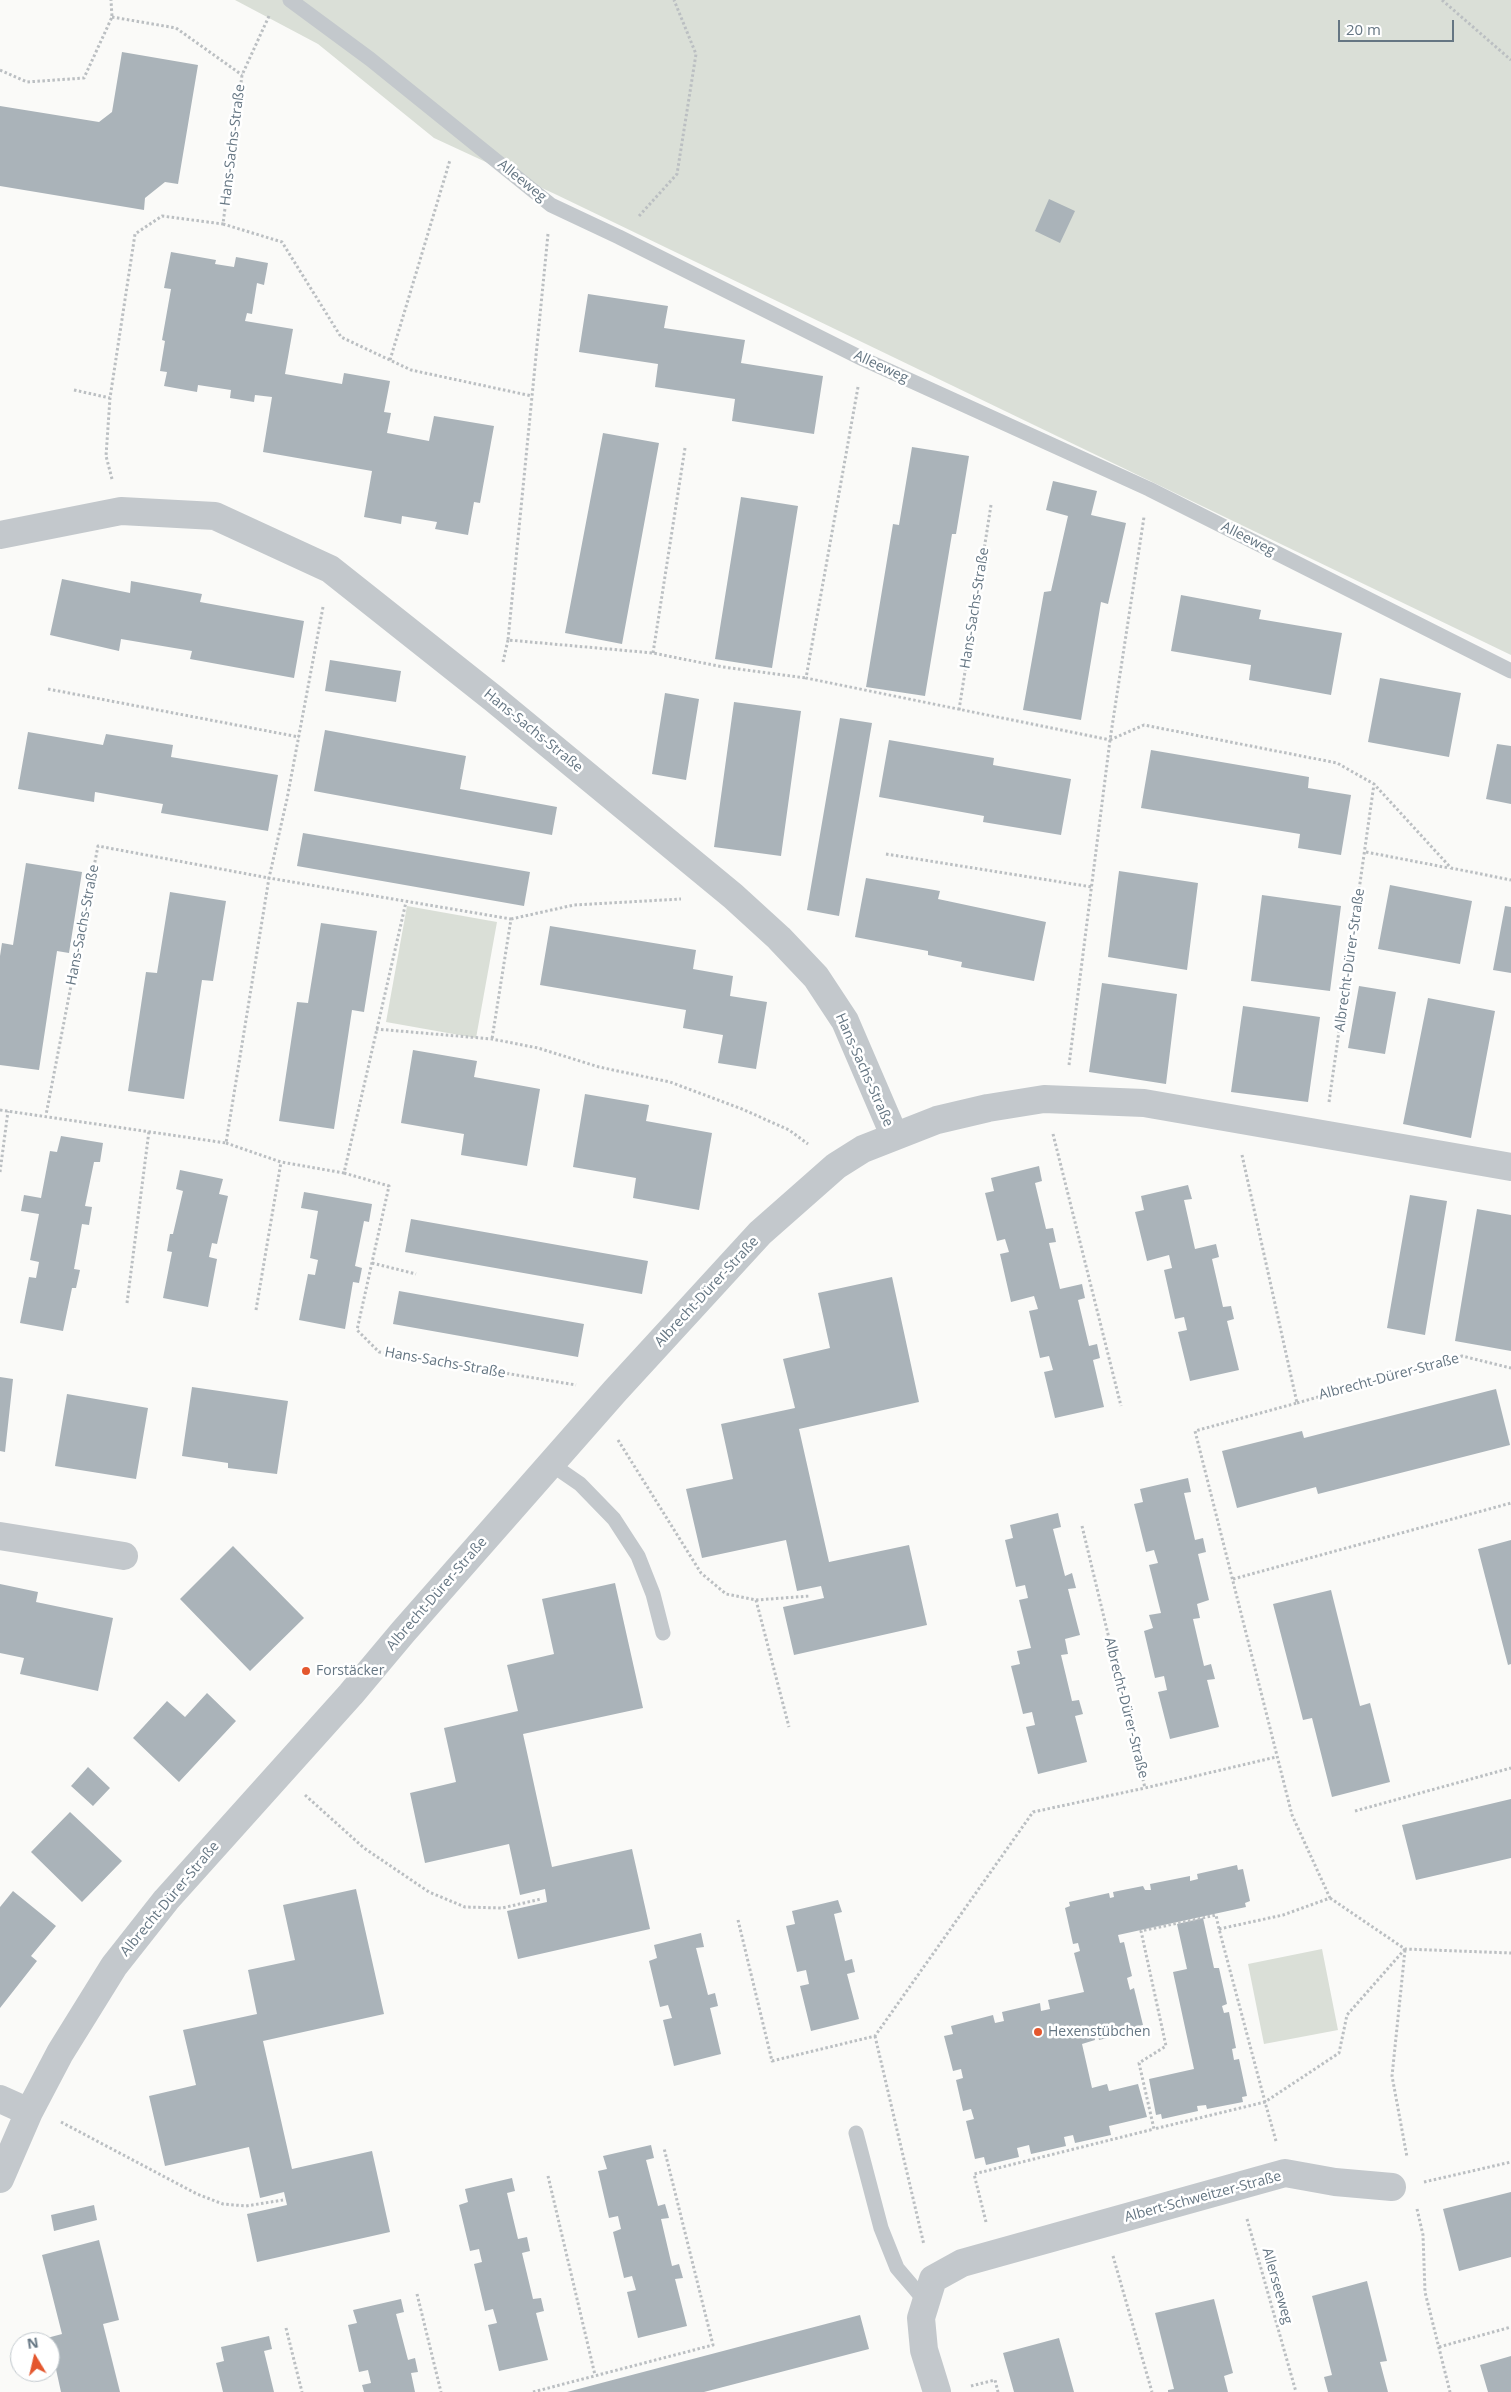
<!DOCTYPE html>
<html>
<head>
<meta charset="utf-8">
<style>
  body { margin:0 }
  #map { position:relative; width:1511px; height:2392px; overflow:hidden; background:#fafaf8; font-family:"Open Sans",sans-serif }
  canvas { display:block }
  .north { position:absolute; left:10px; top:2332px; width:50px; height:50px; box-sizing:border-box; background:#fff; border:1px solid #c1c8cd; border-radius:50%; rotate:351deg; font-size:14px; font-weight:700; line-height:20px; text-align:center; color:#657683 }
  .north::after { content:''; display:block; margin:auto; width:18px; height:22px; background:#e4572e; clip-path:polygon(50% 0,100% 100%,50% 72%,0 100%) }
  .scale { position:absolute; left:1338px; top:20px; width:116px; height:22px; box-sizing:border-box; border:2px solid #657683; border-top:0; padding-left:6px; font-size:15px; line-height:18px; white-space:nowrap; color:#657683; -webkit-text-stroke:4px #fff; paint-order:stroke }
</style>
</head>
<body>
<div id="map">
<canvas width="1511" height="2392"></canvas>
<div class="north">N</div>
<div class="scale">20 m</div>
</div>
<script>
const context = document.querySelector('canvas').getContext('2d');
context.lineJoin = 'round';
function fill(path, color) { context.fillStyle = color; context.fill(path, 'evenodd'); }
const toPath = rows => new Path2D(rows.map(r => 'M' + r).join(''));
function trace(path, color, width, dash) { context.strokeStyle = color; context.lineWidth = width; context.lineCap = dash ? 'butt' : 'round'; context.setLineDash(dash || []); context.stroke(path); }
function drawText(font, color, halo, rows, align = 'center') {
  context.font = font + ' "Open Sans",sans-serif'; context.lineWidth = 5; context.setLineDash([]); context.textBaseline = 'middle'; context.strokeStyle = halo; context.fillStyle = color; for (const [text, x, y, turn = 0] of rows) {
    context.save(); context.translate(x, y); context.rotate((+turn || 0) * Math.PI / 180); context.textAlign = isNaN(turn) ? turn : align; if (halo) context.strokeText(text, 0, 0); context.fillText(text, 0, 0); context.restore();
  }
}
fill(toPath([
  [235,0,1511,0,1511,655,557,195,434,138,318,44],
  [407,906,497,922,476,1038,386,1022],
  [1322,1949,1338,2030,1264,2044,1248,1964]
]), '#dadfd7');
fill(toPath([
  [122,52,198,65,178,184,165,182,145,198,144,210,0,186,0,106,99,122,112,112],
  [1049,199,1075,211,1060,243,1035,231],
  [171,252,216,260,215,264,234,267,236,257,268,263,264,285,257,283,252,314,247,313,245,321,293,329,285,374,342,384,344,373,390,381,384,412,391,413,387,433,429,441,434,416,494,426,480,503,474,502,468,535,435,529,437,522,402,516,401,524,364,517,372,471,263,452,272,397,255,395,254,402,230,398,231,390,198,385,197,392,164,386,167,372,160,371,165,341,162,340,171,289,164,288],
  [588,294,668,306,664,328,745,340,741,363,823,376,814,434,732,421,735,399,655,387,658,364,579,352],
  [603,433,659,443,622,644,565,633],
  [912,447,969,456,956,534,952,534,925,696,866,687,893,524,899,525],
  [1053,481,1097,491,1091,515,1126,523,1108,604,1101,602,1081,720,1023,710,1044,592,1051,591,1068,516,1046,510],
  [741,497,798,506,772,668,715,659],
  [62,579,130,593,131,581,202,594,200,602,304,621,294,678,190,659,192,651,121,639,119,651,50,635],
  [1181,595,1261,610,1259,619,1342,633,1331,695,1249,680,1251,665,1171,651],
  [330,660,401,671,396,702,325,691],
  [1380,678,1461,693,1449,757,1368,742],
  [665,693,699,699,686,780,652,774],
  [734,702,801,711,781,856,714,847],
  [840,718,872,723,839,916,807,910],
  [325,730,466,756,460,789,557,807,552,835,314,791],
  [28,732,103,745,106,734,173,745,171,757,278,775,268,831,161,813,163,804,95,792,94,802,18,789],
  [889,740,994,758,993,765,1071,779,1061,835,983,822,984,816,879,797],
  [1497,744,1511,746,1511,804,1486,799],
  [1151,750,1309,777,1308,788,1351,795,1341,855,1298,848,1300,834,1141,808],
  [303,833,530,872,524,906,297,866],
  [26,863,82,872,69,953,57,951,39,1070,0,1065,0,956,2,943,13,945],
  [1119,871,1198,883,1187,970,1108,957],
  [866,878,940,891,938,899,1046,922,1034,981,961,967,962,962,928,955,928,951,855,937],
  [1390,885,1472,901,1460,964,1378,949],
  [170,892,226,901,213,981,202,980,184,1099,128,1091,146,972,157,973],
  [1262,895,1341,906,1330,991,1251,981],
  [1505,906,1511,907,1511,973,1493,970],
  [321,923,377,931,364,1012,352,1010,334,1129,279,1121,297,1002,308,1003],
  [550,926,696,950,693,969,733,976,730,996,767,1002,756,1069,718,1063,723,1035,683,1028,686,1010,540,985],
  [1102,983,1177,994,1166,1084,1089,1072],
  [1359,986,1396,992,1385,1054,1348,1048],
  [1428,998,1495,1011,1471,1138,1403,1124],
  [1243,1006,1320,1017,1308,1102,1231,1092],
  [413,1050,477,1061,474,1077,540,1089,527,1166,461,1155,464,1134,401,1123],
  [585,1094,649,1105,646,1121,712,1133,699,1210,633,1198,636,1178,573,1167],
  [61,1136,103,1143,100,1162,94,1162,85,1206,92,1207,89,1225,82,1224,74,1269,80,1270,76,1288,72,1288,63,1331,20,1323,29,1277,36,1278,39,1262,30,1260,39,1214,21,1211,24,1195,41,1198,50,1151,57,1152],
  [1039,1166,1042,1181,1035,1183,1046,1229,1053,1228,1056,1242,1049,1243,1060,1289,1082,1284,1085,1298,1078,1300,1089,1346,1097,1344,1100,1358,1093,1360,1104,1407,1055,1418,1044,1372,1053,1370,1049,1356,1040,1358,1029,1311,1038,1309,1034,1296,1011,1302,1000,1254,1009,1252,1005,1239,997,1241,985,1193,994,1191,991,1178],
  [180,1170,223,1179,219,1194,228,1196,217,1244,212,1243,209,1257,217,1259,208,1307,163,1298,172,1252,167,1251,170,1234,173,1234,183,1191,176,1189],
  [1188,1185,1192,1199,1184,1200,1195,1249,1216,1244,1219,1257,1212,1259,1223,1307,1231,1306,1234,1319,1227,1321,1239,1370,1190,1381,1178,1332,1187,1330,1184,1317,1175,1319,1164,1270,1172,1268,1169,1255,1147,1261,1135,1212,1144,1210,1141,1196],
  [304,1192,372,1204,369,1222,364,1221,355,1266,362,1268,359,1283,353,1282,345,1329,299,1320,308,1274,315,1275,318,1260,310,1258,318,1211,301,1208],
  [1410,1195,1447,1201,1425,1335,1387,1328],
  [1477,1209,1511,1215,1511,1351,1455,1341],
  [411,1219,648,1261,642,1294,405,1252],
  [892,1277,919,1402,799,1429,829,1562,909,1545,927,1625,794,1655,783,1607,824,1598,821,1586,797,1591,786,1540,702,1558,686,1489,733,1479,721,1424,795,1408,783,1359,830,1348,818,1293],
  [399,1291,584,1324,578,1357,393,1324],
  [0,1377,13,1379,5,1452,0,1451],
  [192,1387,288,1401,277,1474,228,1468,228,1463,182,1456],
  [1496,1389,1510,1445,1318,1494,1316,1487,1237,1508,1222,1451,1302,1431,1304,1438],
  [67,1394,148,1408,136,1479,55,1466],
  [1188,1478,1191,1492,1184,1493,1195,1540,1203,1538,1206,1552,1198,1554,1209,1600,1197,1604,1200,1618,1193,1619,1204,1666,1211,1664,1215,1679,1207,1680,1219,1727,1170,1739,1158,1692,1167,1690,1164,1676,1155,1678,1144,1631,1153,1628,1149,1615,1161,1613,1149,1565,1158,1563,1154,1550,1146,1552,1134,1504,1143,1502,1140,1489],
  [1058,1513,1061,1527,1053,1529,1065,1576,1072,1573,1076,1588,1068,1589,1080,1635,1065,1639,1068,1654,1061,1655,1072,1701,1079,1700,1083,1714,1075,1716,1087,1762,1038,1774,1026,1727,1035,1725,1032,1712,1023,1714,1011,1666,1020,1664,1017,1651,1031,1648,1019,1600,1028,1598,1025,1585,1016,1587,1005,1540,1013,1538,1010,1525],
  [1511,1540,1511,1664,1508,1665,1478,1549],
  [233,1546,304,1618,250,1671,180,1599],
  [615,1583,643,1708,523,1734,552,1867,632,1849,650,1929,518,1959,507,1911,547,1902,545,1889,520,1895,509,1844,425,1863,410,1793,456,1782,444,1728,518,1711,507,1665,554,1654,542,1599],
  [0,1584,38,1592,36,1602,113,1618,98,1691,20,1674,24,1658,0,1653],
  [1331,1590,1360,1706,1370,1703,1390,1782,1332,1797,1312,1718,1303,1720,1273,1604],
  [207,1693,236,1721,179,1782,133,1738,167,1701,185,1717],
  [88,1767,110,1788,93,1806,71,1786],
  [1511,1799,1511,1858,1416,1880,1402,1825],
  [70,1812,122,1861,82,1902,31,1852],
  [1237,1865,1238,1870,1243,1869,1250,1901,1245,1903,1246,1907,1118,1935,1120,1943,1124,1942,1132,1976,1127,1978,1130,1990,1134,1988,1143,2025,1138,2026,1139,2030,1099,2040,1098,2035,1094,2035,1095,2040,1082,2044,1092,2088,1107,2084,1109,2091,1138,2084,1147,2117,1109,2126,1111,2135,1075,2143,1073,2135,1064,2137,1066,2146,1031,2154,1029,2145,1017,2148,1019,2157,986,2165,984,2157,975,2159,966,2121,974,2119,971,2109,963,2111,956,2080,963,2078,961,2069,953,2071,944,2036,953,2034,951,2026,993,2015,995,2023,1004,2021,1002,2012,1040,2003,1041,2011,1050,2009,1048,2000,1084,1992,1074,1953,1080,1951,1078,1943,1073,1944,1065,1908,1070,1906,1069,1902,1109,1893,1110,1898,1114,1897,1113,1892,1143,1886,1145,1890,1151,1890,1150,1884,1190,1876,1190,1881,1198,1879,1197,1874],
  [356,1889,384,2014,263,2041,292,2169,372,2151,390,2232,257,2262,247,2214,287,2205,284,2192,260,2198,249,2147,165,2166,149,2096,196,2085,183,2030,257,2014,248,1970,295,1960,283,1905],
  [13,1891,56,1926,31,1956,37,1961,0,2008,0,1907],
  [838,1900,842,1912,834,1914,845,1961,852,1959,855,1972,847,1974,859,2019,811,2031,800,1986,809,1984,806,1970,797,1972,786,1926,795,1924,792,1911],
  [1203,1918,1214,1968,1219,1968,1227,2004,1222,2006,1224,2013,1229,2012,1236,2048,1232,2049,1234,2060,1239,2059,1247,2096,1242,2097,1243,2102,1207,2109,1206,2105,1197,2106,1198,2111,1162,2119,1161,2114,1156,2115,1149,2079,1194,2069,1173,1972,1187,1969,1177,1924],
  [701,1933,704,1947,696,1948,708,1995,715,1993,718,2006,710,2008,721,2054,674,2066,663,2020,672,2018,668,2005,660,2007,649,1961,657,1958,654,1945],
  [651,2145,654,2158,646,2160,658,2206,665,2204,669,2218,661,2219,672,2266,679,2264,683,2278,675,2279,687,2326,638,2338,627,2292,636,2290,632,2276,624,2278,613,2232,621,2229,618,2216,609,2218,598,2171,607,2169,603,2156],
  [512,2178,515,2191,507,2193,518,2239,527,2237,530,2251,522,2253,533,2299,541,2298,544,2311,536,2313,548,2360,499,2371,488,2325,497,2323,493,2309,485,2311,474,2264,482,2262,479,2249,470,2251,459,2205,468,2202,465,2189],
  [1511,2192,1511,2257,1459,2271,1443,2209],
  [94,2205,97,2220,54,2231,51,2215],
  [99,2240,119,2320,103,2324,120,2392,61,2392,50,2342,47,2338,62,2334,42,2255],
  [1367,2281,1387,2361,1380,2362,1388,2392,1328,2392,1324,2377,1332,2375,1312,2296],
  [401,2299,404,2312,396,2314,408,2360,415,2358,418,2372,411,2373,415,2392,364,2392,362,2385,371,2383,368,2370,359,2372,348,2325,357,2323,353,2310],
  [1214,2299,1233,2373,1224,2376,1228,2392,1168,2392,1168,2390,1174,2389,1155,2313],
  [860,2315,869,2349,704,2392,567,2392],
  [269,2336,272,2349,264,2351,274,2392,223,2392,216,2363,224,2361,221,2347],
  [1059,2338,1074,2392,1014,2392,1003,2353],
  [1511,2356,1511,2392,1488,2392,1480,2365]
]), '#aab3b9');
trace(toPath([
  [1442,0,1511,60],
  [269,16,242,75,223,224,282,242,341,337,411,370,532,396],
  [112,17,176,28,242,75],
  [0,70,27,82,84,78,112,17,111,0],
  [639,216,677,174,696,54,674,0],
  [548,234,508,640,653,653,723,667,806,678],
  [390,360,450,160],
  [858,387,806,678,1110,740],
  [74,390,110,398],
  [112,479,106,456,110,398,135,234,162,216,223,224],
  [323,607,287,799,269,878,511,919,492,1039],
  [653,653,685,448],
  [503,662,508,640],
  [48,689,299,737],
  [959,710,991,505],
  [1110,740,1144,725,1337,763,1374,784,1451,868,1511,880],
  [1366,852,1449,868],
  [886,854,1092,887],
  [511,919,574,905,681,899],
  [376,1029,492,1039,538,1048,599,1067,670,1082,742,1109,789,1130,808,1144],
  [1069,1065,1110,740,1144,517],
  [1329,1102,1374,784],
  [0,1110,226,1143,269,878,98,846,46,1115],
  [1053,1134,1121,1406],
  [226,1143,281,1162,344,1173,406,902],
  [1242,1155,1297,1403,1195,1431,1292,1815,1330,1898],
  [0,1172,8,1111],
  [344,1173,389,1186,357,1330,379,1352,576,1385],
  [372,1263,416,1274],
  [127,1303,149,1131],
  [256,1310,281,1162],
  [1297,1403,1462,1356,1511,1368],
  [618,1440,701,1573,726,1594,756,1600,810,1596],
  [1082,1526,1145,1788,1276,1757],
  [1233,1579,1511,1503],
  [756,1600,789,1727],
  [305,1795,364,1848,429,1892,465,1907,502,1908,541,1899],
  [1355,1811,1511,1768],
  [1330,1898,1405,1949,1511,1953],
  [738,1920,772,2061,875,2036,1033,1812,1145,1788],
  [1219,1929,1283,1915,1330,1898],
  [1405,1950,1392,2076,1407,2157],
  [875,2036,924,2245],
  [61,2122,197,2194,223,2204,246,2206,283,2200],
  [1276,2141,1265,2102,1219,1929,1216,1915,1141,1931,1166,2046,1139,2063,1154,2129,1265,2102,1339,2053,1347,2015,1405,1949],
  [548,2176,595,2375],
  [1424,2182,1511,2162],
  [1417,2209,1423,2235,1425,2292,1450,2392],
  [1247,2219,1296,2392],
  [986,2222,974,2174,1154,2129],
  [1113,2256,1152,2392],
  [417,2294,441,2392],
  [286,2328,302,2392],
  [1439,2347,1511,2327],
  [971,2386,995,2380,998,2392],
  [533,2392,713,2345,664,2148]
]), '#bbbfc2', 3, [2.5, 2.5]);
trace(toPath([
  [290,0,370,59,551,205,619,237,863,359,1149,489,1511,671],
  [551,1464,580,1484,614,1519,638,1556,653,1594,663,1633],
  [856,2133,881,2228,897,2268,926,2302]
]), '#c3c8cc', 15);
trace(toPath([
  [0,535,121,511,215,516,330,569,494,699,733,896,779,938,816,977,845,1021,894,1135],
  [0,1536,124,1556],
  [0,2099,29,2112],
  [0,2179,29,2112,60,2053,114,1966,166,1900,351,1694,403,1632,615,1391,760,1233,836,1166,863,1149,937,1120,988,1108,1044,1099,1144,1103,1511,1167],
  [937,2392,924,2350,921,2318,933,2279,962,2263,1285,2173,1335,2182,1392,2187]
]), '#c3c8cc', 28);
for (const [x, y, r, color] of [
  [306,1671,5,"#e4572e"],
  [1038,2032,5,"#e4572e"]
]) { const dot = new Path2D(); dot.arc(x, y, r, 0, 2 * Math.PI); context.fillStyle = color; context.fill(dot); trace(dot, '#fff', 2); }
drawText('14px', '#657683', '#fff', [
  ["Hans-Sachs-Straße",233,145,-83],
  ["Alleeweg",522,181,39],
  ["Alleeweg",881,367,25],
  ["Alleeweg",1248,539,27],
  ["Hans-Sachs-Straße",975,608,-81],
  ["Hans-Sachs-Straße",533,731,39],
  ["Hans-Sachs-Straße",83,925,-79],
  ["Albrecht-Dürer-Straße",1350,960,-82],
  ["Hans-Sachs-Straße",864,1070,66],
  ["Albrecht-Dürer-Straße",707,1292,-47],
  ["Hans-Sachs-Straße",445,1363,10],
  ["Albrecht-Dürer-Straße",1389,1377,-15],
  ["Albrecht-Dürer-Straße",437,1594,-49],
  ["Albrecht-Dürer-Straße",1126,1708,76],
  ["Albrecht-Dürer-Straße",170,1899,-50],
  ["Albert-Schweitzer-Straße",1203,2197,-15],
  ["Allerseeweg",1277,2286,74]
]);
drawText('14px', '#657683', '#fff', [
  ["Forstäcker",316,1671],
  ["Hexenstübchen",1048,2032]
], 'left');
</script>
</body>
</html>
